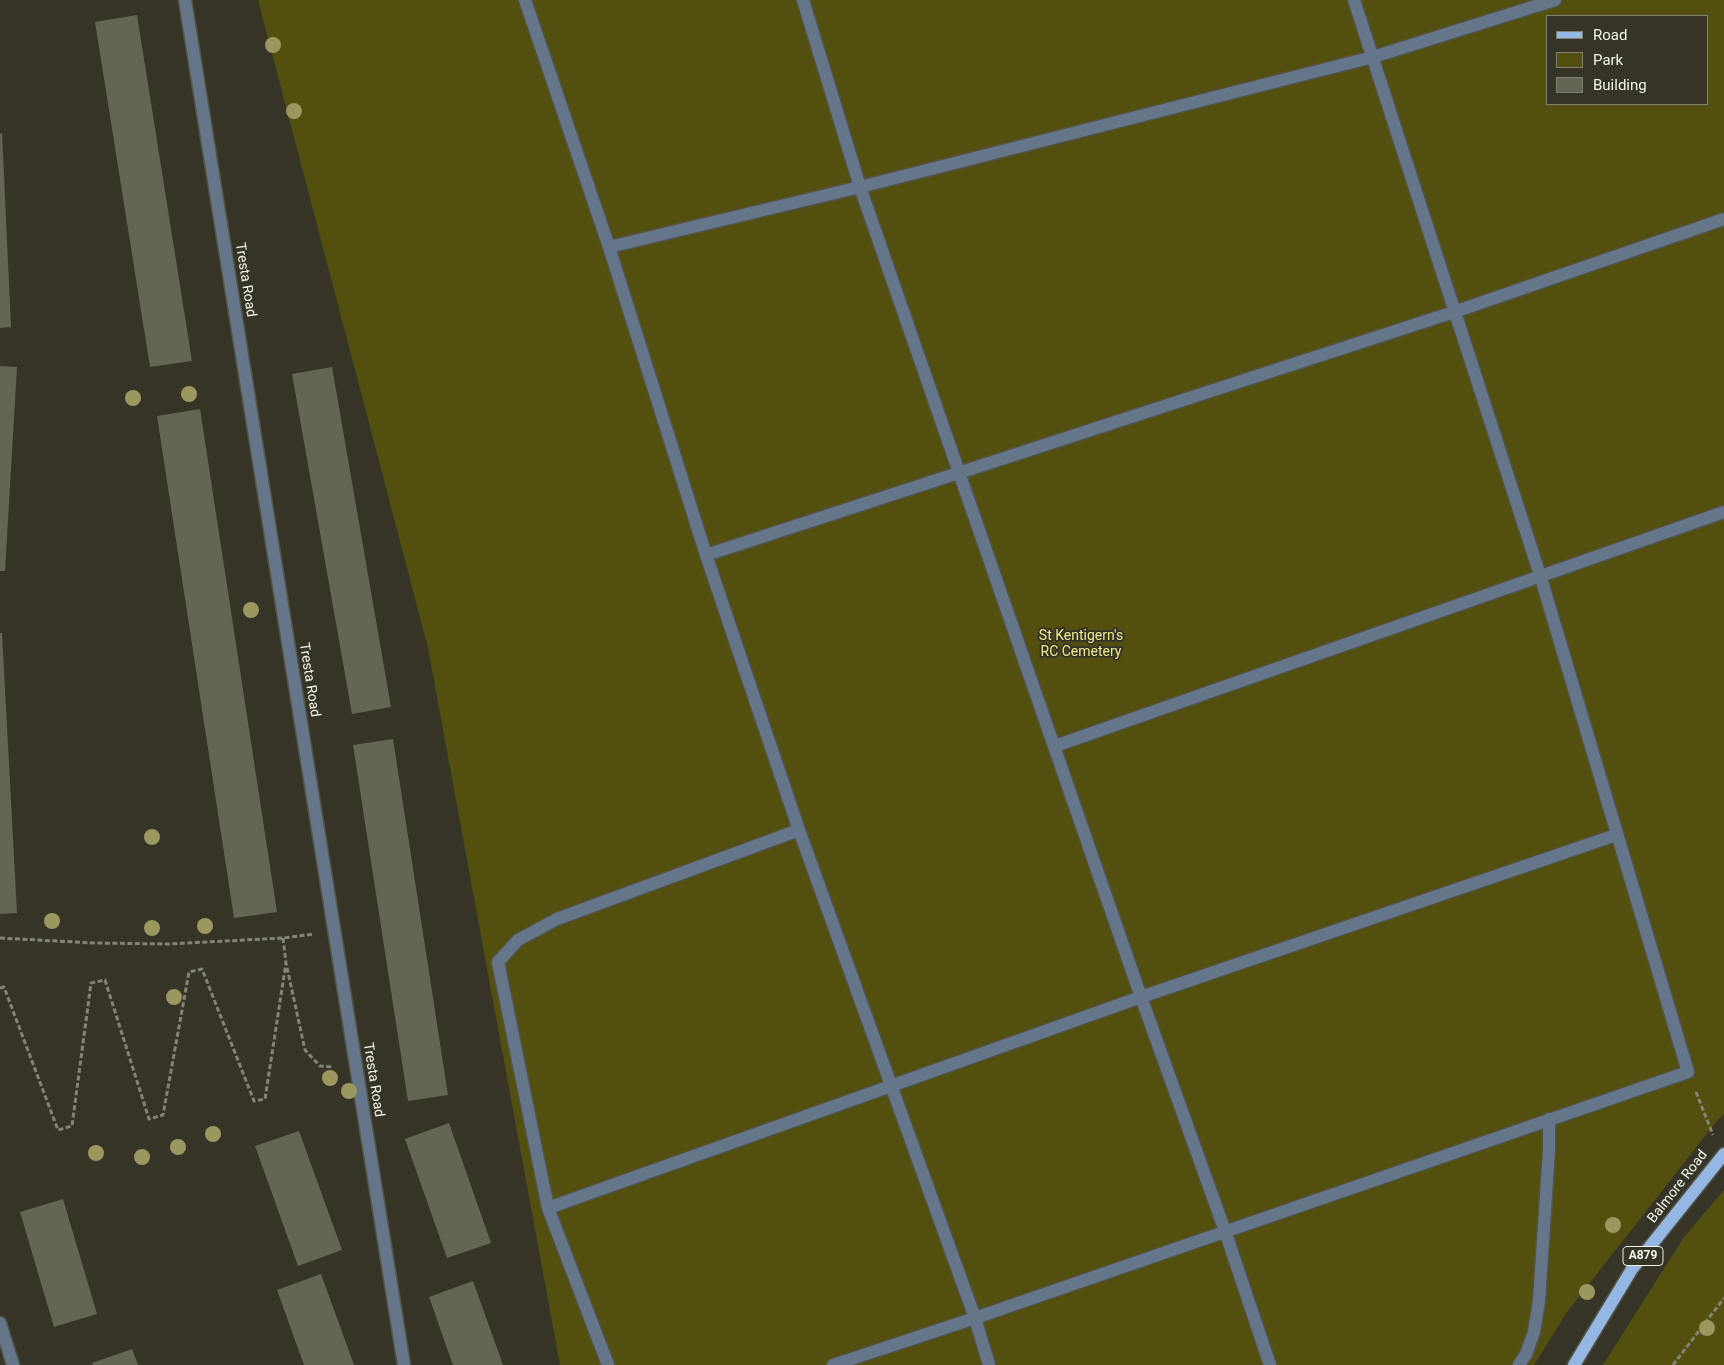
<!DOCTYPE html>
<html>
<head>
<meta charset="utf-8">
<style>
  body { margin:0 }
  #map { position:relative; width:1724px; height:1365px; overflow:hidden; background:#353427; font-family:Roboto,sans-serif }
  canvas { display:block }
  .legend { position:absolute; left:1546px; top:15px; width:162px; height:90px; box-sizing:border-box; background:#353427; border:1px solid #818075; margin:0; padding:6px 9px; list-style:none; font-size:15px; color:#f2f3ea }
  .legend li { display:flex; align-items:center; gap:10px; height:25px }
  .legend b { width:25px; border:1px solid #818075 }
</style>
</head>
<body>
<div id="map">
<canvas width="1724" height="1365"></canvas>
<ul class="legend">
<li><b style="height:6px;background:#94b7e3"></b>Road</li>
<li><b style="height:14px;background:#53500f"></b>Park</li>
<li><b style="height:14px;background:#656556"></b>Building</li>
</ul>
</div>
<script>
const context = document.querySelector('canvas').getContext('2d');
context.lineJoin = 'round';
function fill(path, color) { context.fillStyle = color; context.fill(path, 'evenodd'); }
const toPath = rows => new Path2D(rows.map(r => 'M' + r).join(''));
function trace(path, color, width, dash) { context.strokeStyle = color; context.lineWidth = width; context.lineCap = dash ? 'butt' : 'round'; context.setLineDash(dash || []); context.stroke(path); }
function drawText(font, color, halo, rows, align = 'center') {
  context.font = font + ' Roboto,sans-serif'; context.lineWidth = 4; context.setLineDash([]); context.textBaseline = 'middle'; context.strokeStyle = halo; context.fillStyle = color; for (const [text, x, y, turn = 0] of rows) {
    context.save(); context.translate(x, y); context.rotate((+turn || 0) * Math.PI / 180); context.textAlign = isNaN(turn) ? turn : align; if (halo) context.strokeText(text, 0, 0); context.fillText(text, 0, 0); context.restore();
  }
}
fill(toPath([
  [258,0,1724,0,1724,1114,1716,1122,1567,1312,1534,1365,560,1365,428,648],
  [1548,16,1708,16,1708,104,1548,104],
  [1724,1190,1724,1365,1603,1365,1684,1237]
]), '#53500f');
fill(toPath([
  [137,15,192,361,150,367,95,22],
  [2,133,11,327,0,328,0,134],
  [0,366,17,367,5,571,0,571],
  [332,367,391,707,352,714,292,374],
  [200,409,277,912,234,918,157,416],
  [0,633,2,633,17,913,0,914],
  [393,739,448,1095,408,1101,353,745],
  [449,1123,491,1243,447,1258,405,1139],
  [299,1131,342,1250,298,1266,255,1146],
  [63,1199,97,1314,54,1327,20,1212],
  [321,1274,354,1365,304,1365,277,1290],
  [473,1281,503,1365,453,1365,429,1297],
  [132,1349,138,1365,93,1365,92,1363]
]), '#656556');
const service = toPath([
  [525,0,609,247,706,555,799,830,975,1318,989,1365],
  [803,0,860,187,1141,997,1225,1231,1270,1365],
  [609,247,860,187,1373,57,1555,0],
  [706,555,1454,312,1724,219],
  [1055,746,1724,512],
  [548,1208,1141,997,1616,835],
  [608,1365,548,1208,498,962,518,940,557,919,799,830],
  [833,1365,975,1318,1688,1072,1540,575,1354,0]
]);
const pedestrian = toPath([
  [1519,1365,1526,1354,1534,1332,1539,1301,1549,1150,1549,1119]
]);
const minor = toPath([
  [185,0,404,1365]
]);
const tertiary = toPath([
  [0,1323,13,1365]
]);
const primary = toPath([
  [1574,1365,1632,1269,1724,1154]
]);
trace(service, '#535346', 15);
trace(pedestrian, '#535346', 15);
trace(minor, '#535346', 15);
trace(tertiary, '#535346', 15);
trace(primary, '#535346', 15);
trace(toPath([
  [0,938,94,943,168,944,283,938,314,934],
  [283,938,286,963,305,1050,320,1066,333,1067],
  [0,988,4,987,58,1130,72,1126,91,983,105,980,149,1119,163,1115,189,972,202,969,254,1101,265,1099,286,963],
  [1696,1092,1713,1135],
  [1673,1365,1724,1298]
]), '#838377', 3, [5, 2.5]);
trace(service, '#65768b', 12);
trace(pedestrian, '#65768b', 12);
trace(minor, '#65768b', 12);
trace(tertiary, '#65768b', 12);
trace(primary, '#94b7e3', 12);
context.fillStyle = '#9a985e';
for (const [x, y] of [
  [273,45],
  [294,111],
  [189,394],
  [133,398],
  [251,610],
  [152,837],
  [52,921],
  [205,926],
  [152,928],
  [174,997],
  [330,1078],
  [349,1091],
  [213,1134],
  [178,1147],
  [96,1153],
  [142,1157],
  [1613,1225],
  [1587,1292],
  [1707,1328]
]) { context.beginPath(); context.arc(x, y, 8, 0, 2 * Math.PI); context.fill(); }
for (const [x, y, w] of [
  [1643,1256,40]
]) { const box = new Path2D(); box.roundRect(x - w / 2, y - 9.5, w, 19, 4); context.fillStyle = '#353427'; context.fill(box); trace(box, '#f2f3ea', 1); }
drawText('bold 12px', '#f2f3ea', null, [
  ["A879",1643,1256]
]);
drawText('14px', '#f2f3ea', '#353427', [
  ["Tresta Road",245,280,81],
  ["Tresta Road",309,680,81],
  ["Tresta Road",373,1080,81],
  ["Balmore Road",1678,1187,-52]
]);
drawText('14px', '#edea8b', '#353427', [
  ["St Kentigern's",1081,636],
  ["RC Cemetery",1081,652]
]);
</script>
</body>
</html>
